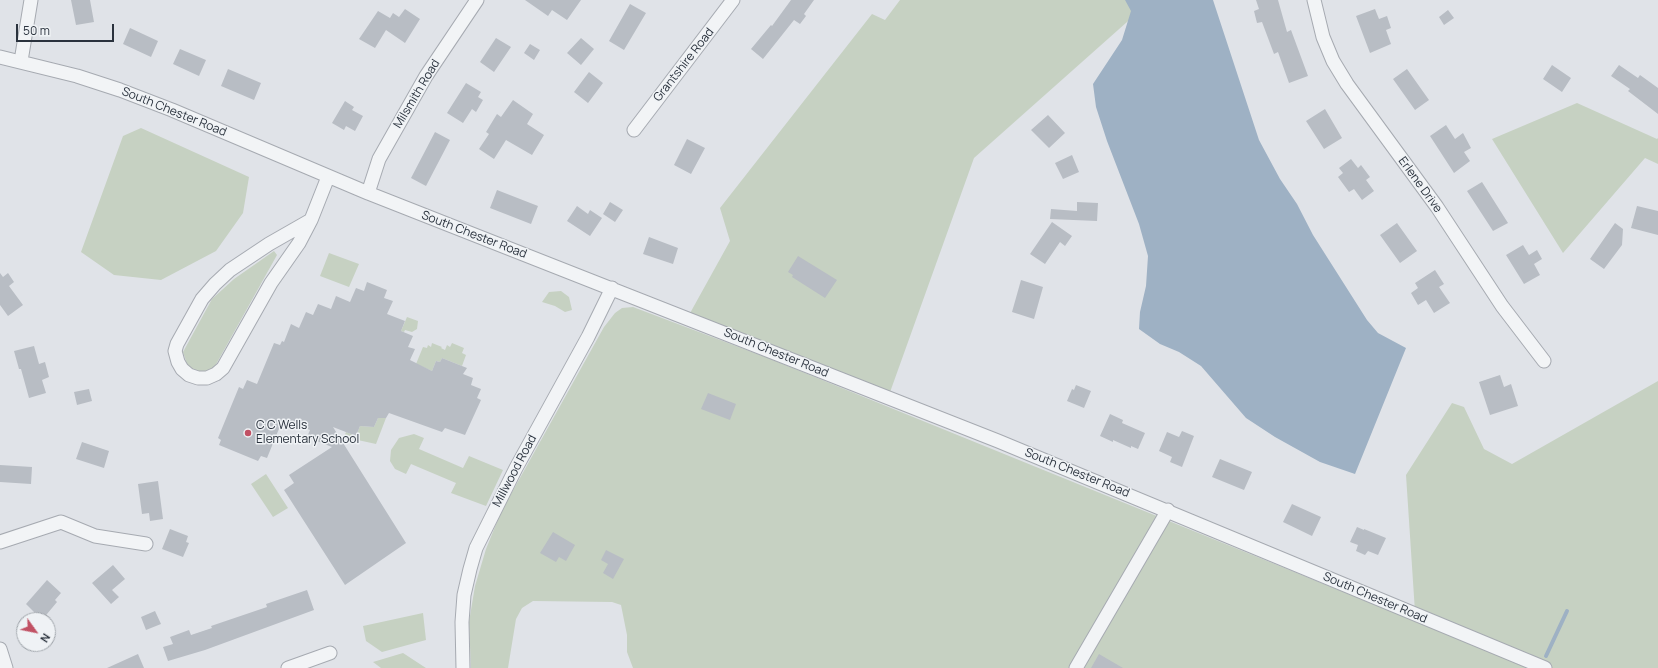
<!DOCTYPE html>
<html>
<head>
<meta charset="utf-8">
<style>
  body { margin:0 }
  #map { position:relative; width:1658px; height:668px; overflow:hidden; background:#e0e3e8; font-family:Manrope,sans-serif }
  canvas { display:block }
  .north { position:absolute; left:16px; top:612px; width:40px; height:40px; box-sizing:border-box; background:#eff2f5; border:1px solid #a0a5ab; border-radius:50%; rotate:123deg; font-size:11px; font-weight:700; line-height:16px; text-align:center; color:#2a323d }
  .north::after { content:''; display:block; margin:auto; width:14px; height:18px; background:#c15164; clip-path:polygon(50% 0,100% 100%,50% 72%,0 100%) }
  .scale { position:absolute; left:16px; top:24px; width:98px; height:18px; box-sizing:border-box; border:2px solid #2a323d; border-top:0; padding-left:5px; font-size:12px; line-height:14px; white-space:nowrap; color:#2a323d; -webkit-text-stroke:3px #eff2f5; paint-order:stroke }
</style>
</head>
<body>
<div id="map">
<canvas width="1658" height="668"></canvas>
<div class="north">N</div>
<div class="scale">50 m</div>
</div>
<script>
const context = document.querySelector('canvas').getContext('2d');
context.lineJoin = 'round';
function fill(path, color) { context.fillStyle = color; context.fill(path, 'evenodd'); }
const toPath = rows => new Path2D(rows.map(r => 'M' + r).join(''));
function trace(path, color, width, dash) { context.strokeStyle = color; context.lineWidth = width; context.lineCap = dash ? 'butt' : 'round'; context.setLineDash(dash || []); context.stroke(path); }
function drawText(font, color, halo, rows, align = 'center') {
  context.font = font + ' Manrope,sans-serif'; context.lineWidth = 3; context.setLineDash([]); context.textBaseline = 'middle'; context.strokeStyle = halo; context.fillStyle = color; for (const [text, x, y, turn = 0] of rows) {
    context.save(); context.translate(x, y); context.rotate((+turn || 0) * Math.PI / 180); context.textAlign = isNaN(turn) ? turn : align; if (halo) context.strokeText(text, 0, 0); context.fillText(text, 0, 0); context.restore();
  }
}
fill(toPath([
  [900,0,1140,0,1136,14,974,158,889,395,689,315,730,241,720,208,872,14,885,20],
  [1577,103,1657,139,1658,138,1658,164,1645,158,1563,253,1492,139],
  [141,128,249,177,243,213,216,251,161,280,114,275,81,252,123,136],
  [274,251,277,255,214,368,197,374,187,364,183,352,212,299,234,279],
  [329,253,359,264,349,287,320,276],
  [561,291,569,297,572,310,565,312,555,306,542,302,549,292],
  [633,307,773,360,1528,667,1415,612,1406,475,1452,403,1464,407,1484,449,1512,464,1658,381,1658,668,633,668,627,652,627,635,621,605,612,602,533,601,522,608,516,619,508,668,471,668,469,622,475,586,486,549,501,512,604,327,615,313,622,308],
  [407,317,418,321,417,329,412,332,405,330,404,332,401,331],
  [432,343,442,347,441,348,445,350,447,345,450,347,452,343,464,348,462,353,466,355,462,366,442,358,440,362,436,361,432,371,416,364,423,347,427,348,428,345,431,347],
  [378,418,386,418,376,444,344,437,346,432,356,436,360,426,374,427],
  [414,434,424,438,419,449,463,468,469,456,503,470,486,506,451,493,456,483,411,464,406,474,395,469,390,461,391,450,399,438],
  [266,474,288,508,273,517,251,484],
  [423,613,426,640,382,652,366,641,363,626],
  [403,653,426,668,381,668,373,662]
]), '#c6d1c2');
fill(toPath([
  [1125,0,1213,0,1259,140,1280,179,1297,204,1313,235,1367,320,1378,333,1406,348,1355,474,1320,462,1275,437,1246,418,1201,366,1179,352,1160,344,1139,329,1140,312,1146,286,1148,256,1139,224,1107,141,1096,107,1093,84,1122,40,1131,11]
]), '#9eb1c4');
trace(toPath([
  [1546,656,1567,611]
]), '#9eb1c4', 4);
fill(toPath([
  [71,0,90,0,94,22,76,25],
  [525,0,581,0,567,20,552,10,548,16],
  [791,0,814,0,804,14,806,16,800,24,794,20,763,59,751,49,771,25,772,26],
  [1256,0,1278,0,1287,32,1291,30,1308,76,1289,83,1278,52,1274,54,1262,22,1257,23,1254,11,1259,9],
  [630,4,646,13,624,50,609,41],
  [405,9,420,19,405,43,386,30,375,48,359,39,378,11,390,18,393,13,399,17],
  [1375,9,1379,19,1387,16,1391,28,1386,30,1391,44,1370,53,1356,16],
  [1448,10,1454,18,1444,25,1439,17],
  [130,28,158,41,151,57,123,44],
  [496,38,511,47,494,72,480,62],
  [581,38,594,49,581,65,567,53],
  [530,44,540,50,534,60,524,53],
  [180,49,206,60,199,76,173,64],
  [1552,65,1571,78,1562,92,1543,79],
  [1619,65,1638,78,1640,75,1658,88,1658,114,1628,91,1630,89,1611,76],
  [228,69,261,83,254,100,221,86],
  [1407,69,1429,100,1415,110,1393,79],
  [589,72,603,83,588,103,574,92],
  [466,83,481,92,478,97,483,100,476,112,472,109,463,123,447,113],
  [513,100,533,114,527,124,544,135,532,155,506,140,494,159,479,149,489,134,486,132,497,114,501,117],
  [345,101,354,107,352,110,363,116,355,131,346,126,344,130,332,123],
  [1325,109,1342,138,1324,149,1306,121],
  [1048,115,1065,133,1049,148,1031,130],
  [1446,125,1455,139,1463,133,1471,148,1464,152,1470,161,1454,173,1430,136],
  [435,132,450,140,426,186,411,178],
  [687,139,705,148,691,174,674,165],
  [1072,155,1079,172,1063,179,1055,163],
  [1351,159,1358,168,1361,165,1370,177,1366,180,1374,191,1362,200,1354,189,1349,192,1338,177,1343,173,1339,168],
  [1482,182,1508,223,1493,231,1467,191],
  [497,190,538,206,531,224,490,208],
  [610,202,623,210,615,222,603,214],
  [1077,202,1098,203,1097,221,1050,219,1051,209,1077,211],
  [577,206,588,214,590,210,602,218,590,236,567,221],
  [1637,206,1658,211,1658,235,1631,228],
  [1052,222,1072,236,1065,246,1060,242,1045,264,1030,254],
  [1397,223,1417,251,1400,263,1380,235],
  [1615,223,1623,229,1622,245,1604,269,1590,259],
  [649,237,678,248,673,264,643,254],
  [1523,245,1529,255,1537,250,1542,259,1534,264,1540,275,1524,284,1506,255],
  [798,256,837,280,825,298,792,277,793,275,788,272],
  [1435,270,1444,284,1439,287,1450,303,1434,313,1426,300,1418,305,1411,293,1418,288,1415,283],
  [0,273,3,277,8,273,14,282,9,286,23,305,8,316,0,305],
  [1021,280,1043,287,1034,319,1012,312],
  [367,282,387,290,384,298,393,301,387,314,405,321,401,331,413,336,408,347,415,349,410,360,432,371,436,361,440,362,442,358,467,368,463,374,473,378,471,385,481,389,477,398,481,400,465,435,445,428,442,432,389,413,386,418,378,418,374,427,360,426,356,436,333,427,406,543,345,585,284,490,294,483,289,475,332,447,307,437,310,430,283,419,267,458,261,456,258,461,219,445,221,440,218,438,239,387,243,389,247,380,257,384,274,343,280,345,282,341,284,342,291,324,299,328,306,312,313,315,318,304,331,309,336,296,350,302,356,288,364,291],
  [34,346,39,364,45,362,49,377,42,380,46,393,29,398,21,369,19,369,14,351],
  [1500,375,1504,387,1511,384,1518,406,1490,415,1479,382],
  [1076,385,1091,391,1084,408,1067,401,1072,389,1074,390],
  [89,389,92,401,77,405,74,392],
  [708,393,736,404,730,420,701,409],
  [1110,414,1123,420,1122,423,1145,433,1138,449,1131,446,1131,448,1113,440,1113,442,1100,436],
  [1182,431,1194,436,1182,467,1170,462,1172,457,1159,451,1167,432,1179,437],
  [82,442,109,451,104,468,76,459],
  [1220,459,1252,472,1244,490,1212,477],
  [0,465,32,467,31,484,0,482],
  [158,481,163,519,150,521,149,513,142,514,138,484],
  [1292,504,1321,517,1312,536,1283,522],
  [1357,527,1364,530,1364,529,1386,538,1378,555,1368,551,1365,555,1356,551,1358,545,1350,542],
  [170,529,188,536,186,542,189,543,183,557,162,549],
  [553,532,575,545,566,561,559,557,556,562,540,553],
  [606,550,624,559,613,579,603,573,608,564,601,560],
  [113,565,125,579,112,590,119,597,111,604,92,583],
  [47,580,61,593,55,600,57,602,42,620,26,604],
  [307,590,314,610,205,650,168,661,163,647,173,644,170,637,189,630,191,635,212,628,211,626,267,607,266,604],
  [155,611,161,624,146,630,141,617],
  [138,654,144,668,107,668],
  [1099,654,1123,668,1091,668]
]), '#b8bdc4');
const minor = toPath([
  [1314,0,1323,37,1333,61,1347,84,1437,207,1502,306,1544,361],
  [0,57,77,76,120,90,172,110,368,193,998,441,1545,668],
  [21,61,31,0],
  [634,130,733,0],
  [368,193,379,159,426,76,477,0],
  [311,220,269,244,230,270,215,284,202,299,177,344,175,351,178,362,182,369,189,375,198,378,207,378,216,374,223,368,271,283,299,243,311,220,328,177],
  [0,542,61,522,95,536,146,544],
  [0,649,6,668],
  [288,668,330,653],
  [463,668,462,622,464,595,470,569,476,548,516,468,588,337,612,288],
  [1076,668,1168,510]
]);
trace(minor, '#a6aab1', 15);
trace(minor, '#f2f4f6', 13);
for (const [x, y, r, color] of [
  [248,433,4,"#c15164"]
]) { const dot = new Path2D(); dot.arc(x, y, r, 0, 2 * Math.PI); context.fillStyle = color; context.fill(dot); trace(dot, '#eff2f5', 1.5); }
drawText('12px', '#2a323d', '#eff2f5', [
  ["Grantshire Road",684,65,-52],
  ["Milsmith Road",417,94,-59],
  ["South Chester Road",174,112,22],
  ["Erlene Drive",1420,185,54],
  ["South Chester Road",474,235,21],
  ["South Chester Road",776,353,22],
  ["Millwood Road",515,471,-62],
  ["South Chester Road",1077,473,22],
  ["South Chester Road",1375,598,23]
]);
drawText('12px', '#2a323d', '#eff2f5', [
  ["C C Wells",256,426],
  ["Elementary School",256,440]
], 'left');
</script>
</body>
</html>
